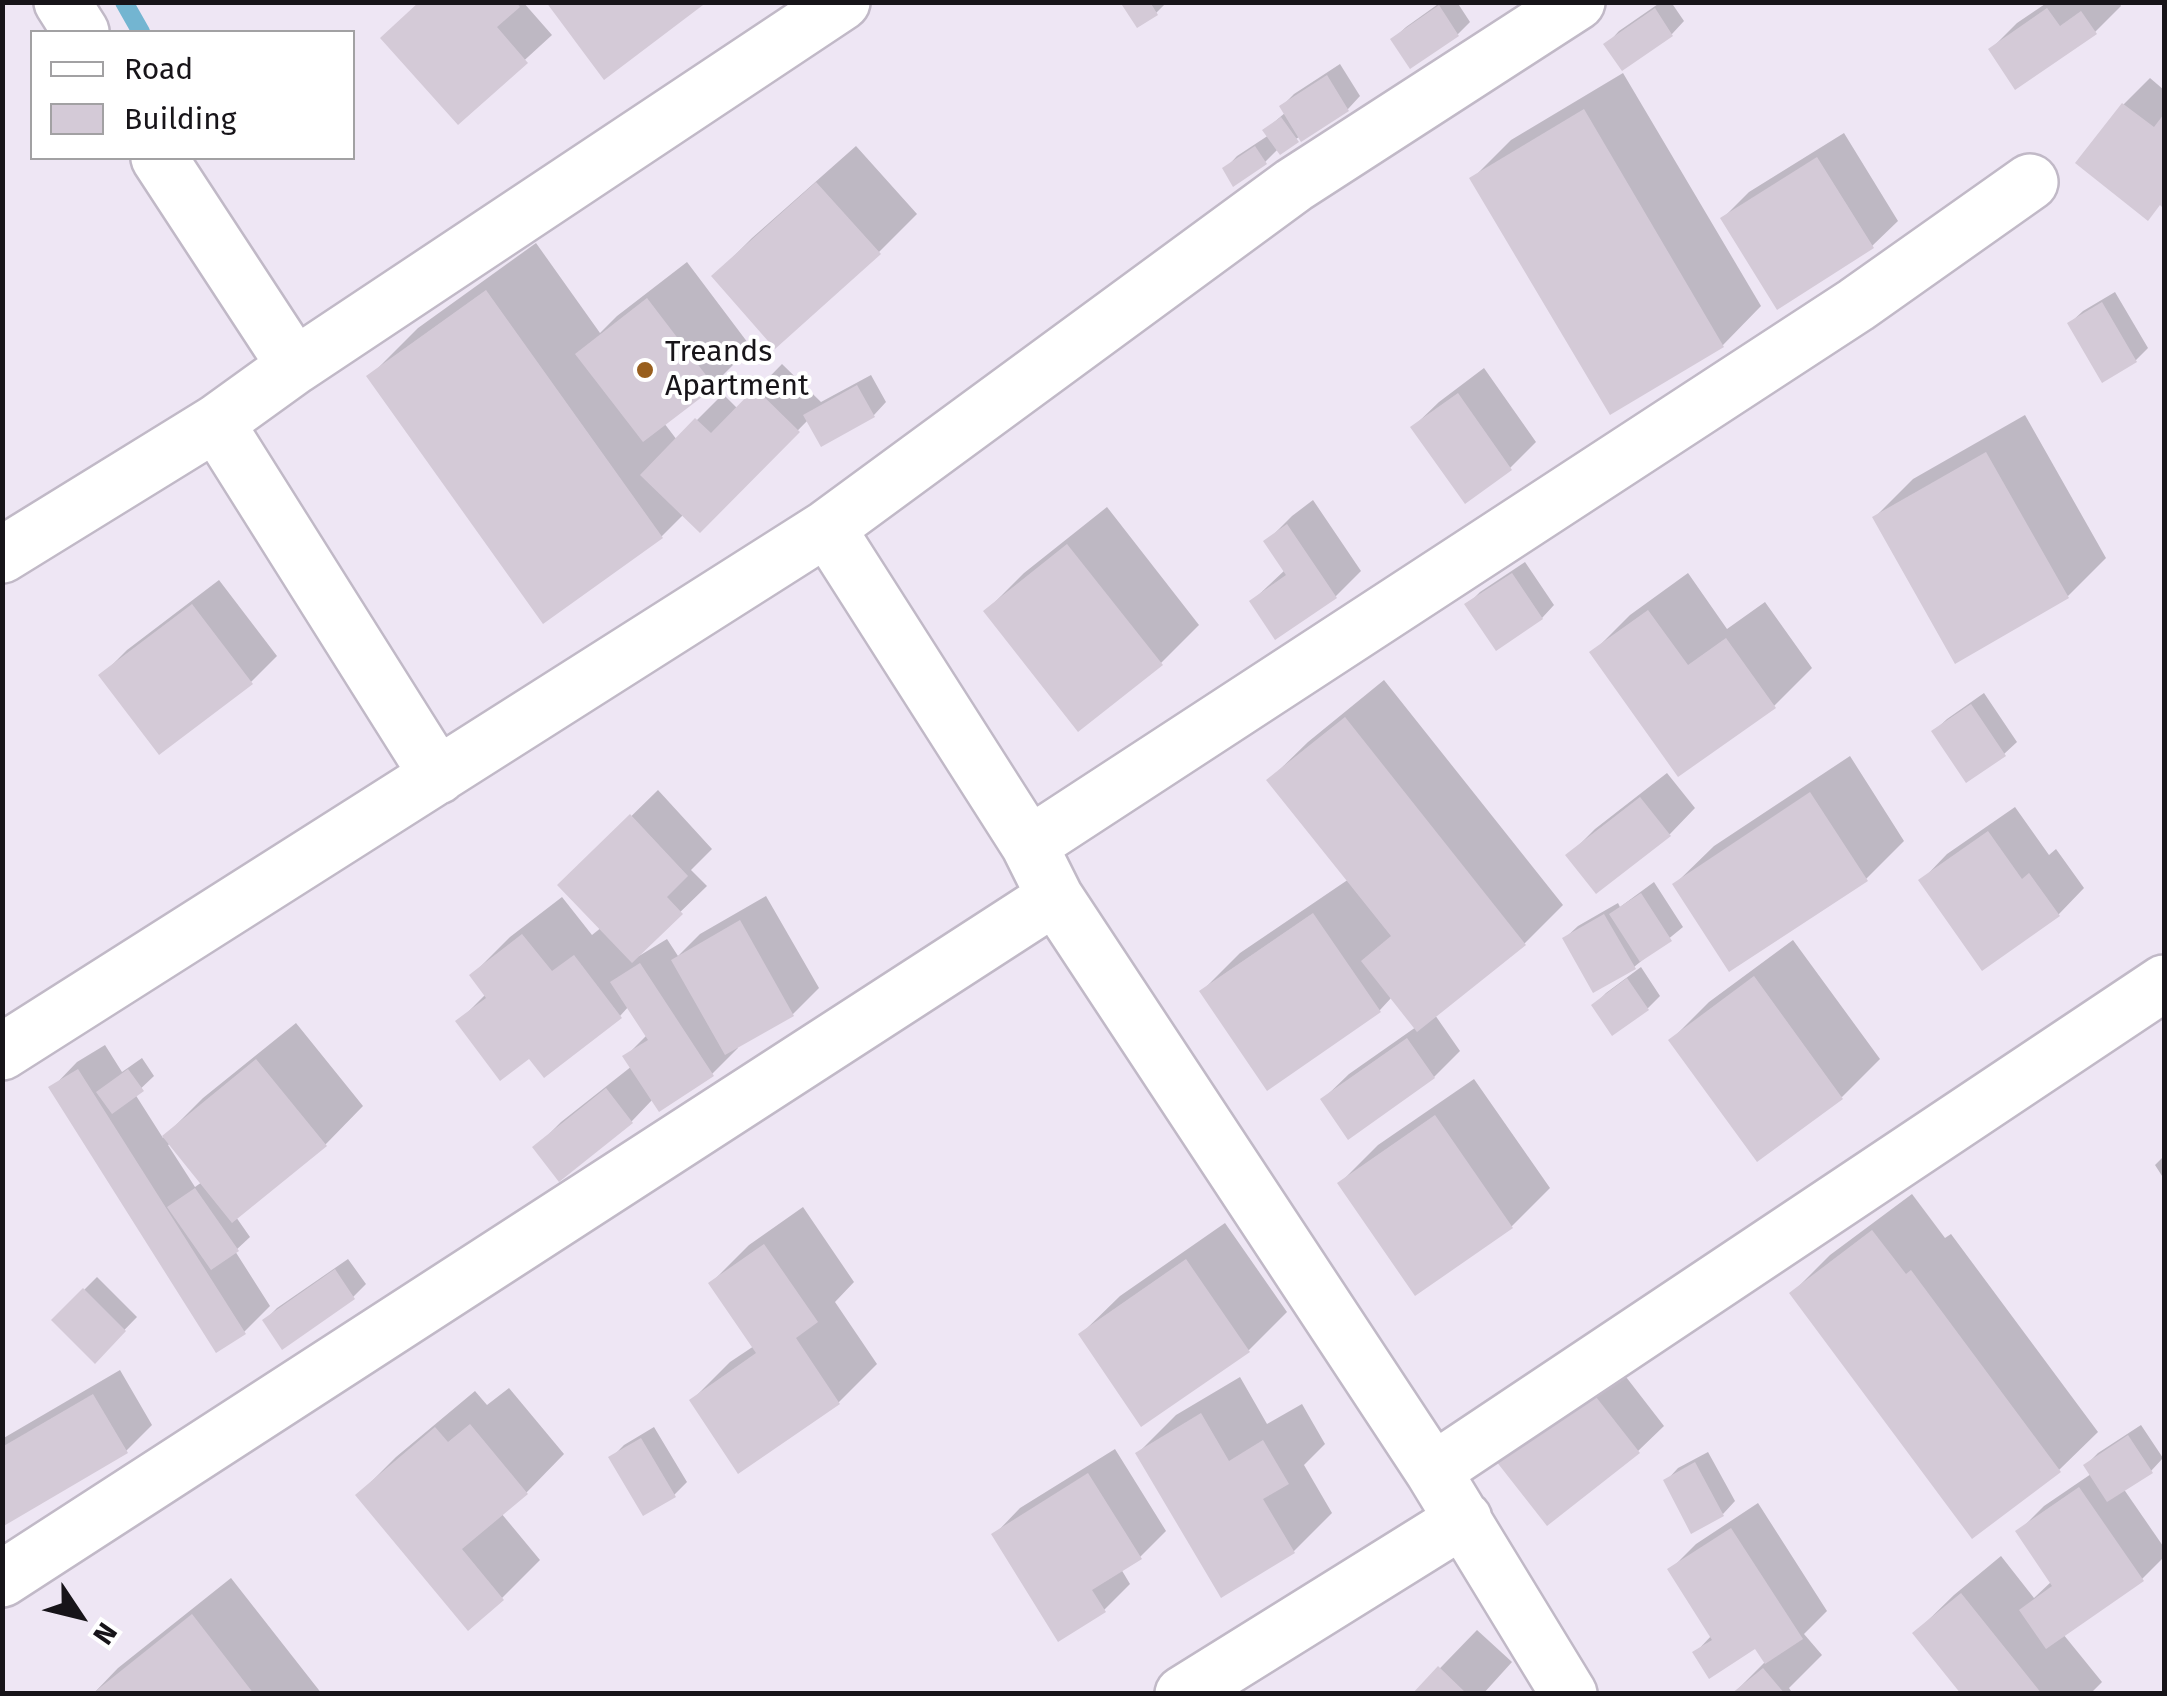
<!DOCTYPE html>
<html>
<head>
<meta charset="utf-8">
<style>
  body { margin:0 }
  #map { position:relative; width:2167px; height:1696px; overflow:hidden; background:#eee6f4; font-family:"Fira Sans",sans-serif }
  canvas { display:block }
  .frame { position:absolute; inset:0; border:5px solid #171419; pointer-events:none }
  .legend { position:absolute; left:30px; top:30px; width:325px; height:130px; box-sizing:border-box; background:#fff; border:2px solid #a2a1a3; margin:0; padding:12px 18px; list-style:none; font-size:30px; color:#171419 }
  .legend li { display:flex; align-items:center; gap:20px; height:50px }
  .legend b { width:50px; border:2px solid #a2a1a3 }
  .north { position:absolute; left:30px; top:1566px; width:100px; height:100px; -webkit-text-stroke:8px #fff; paint-order:stroke; rotate:125deg; font-size:28px; font-weight:700; line-height:40px; text-align:center; color:#171419 }
  .north::after { content:''; display:block; margin:auto; width:35px; height:45px; background:#171419; clip-path:polygon(50% 0,100% 100%,50% 72%,0 100%) }
</style>
</head>
<body>
<div id="map">
<canvas width="2167" height="1696"></canvas>
<div class="frame"></div>
<ul class="legend">
<li><b style="height:12px;background:#fff"></b>Road</li>
<li><b style="height:28px;background:#d4cad7"></b>Building</li>
</ul>
<div class="north">N</div>
</div>
<script>
const context = document.querySelector('canvas').getContext('2d');
context.lineJoin = 'round';
function fill(path, color) { context.fillStyle = color; context.fill(path, 'evenodd'); }
const toPath = rows => new Path2D(rows.map(r => 'M' + r).join(''));
function trace(path, color, width, dash) { context.strokeStyle = color; context.lineWidth = width; context.lineCap = dash ? 'butt' : 'round'; context.setLineDash(dash || []); context.stroke(path); }
function drawText(font, color, halo, rows, align = 'center') {
  context.font = font + ' "Fira Sans",sans-serif'; context.lineWidth = 8; context.setLineDash([]); context.textBaseline = 'middle'; context.strokeStyle = halo; context.fillStyle = color; for (const [text, x, y, turn = 0] of rows) {
    context.save(); context.translate(x, y); context.rotate((+turn || 0) * Math.PI / 180); context.textAlign = isNaN(turn) ? turn : align; if (halo) context.strokeText(text, 0, 0); context.fillText(text, 0, 0); context.restore();
  }
}
fill(toPath([
  [420,2,523,2,552,35,458,121],
  [1123,2,1167,2,1156,13],
  [1441,2,1457,2,1470,22,1458,34,1393,39,1406,27],
  [1661,2,1671,2,1684,21,1672,34,1622,68,1607,44,1619,31],
  [2048,2,2119,2,2121,6,2095,32,1991,49,2017,23],
  [1340,64,1360,96,1348,109,1302,138,1301,136,1278,149,1265,162,1225,169,1237,156,1269,135,1265,130,1286,112,1282,106,1294,94],
  [1623,73,1761,306,1723,345,1611,411,1473,178,1511,140],
  [2150,78,2164,90,2164,205,2078,163,2124,104],
  [1844,133,1898,221,1872,246,1723,218,1749,192],
  [856,146,917,214,879,252,775,345,714,276,752,238],
  [536,243,600,333,617,316,687,262,751,347,713,385,664,423,677,440,723,394,738,409,782,364,821,402,871,375,886,402,874,415,808,420,700,530,684,514,662,536,544,621,369,377,418,328],
  [2115,292,2148,348,2135,361,2070,323,2083,311],
  [1484,368,1536,442,1510,468,1413,427,1439,402],
  [2025,415,2106,558,2068,596,1875,517,1913,479],
  [1313,500,1361,571,1335,597,1252,601,1285,570,1266,542,1292,516],
  [1107,507,1199,625,1161,663,986,611,1024,573],
  [1525,562,1554,605,1542,618,1467,605,1480,592],
  [1688,573,1727,629,1765,602,1812,668,1774,706,1592,653,1630,615],
  [219,580,277,656,251,682,101,676,127,650],
  [1384,680,1563,905,1525,943,1435,1015,1460,1051,1434,1077,1323,1099,1349,1074,1416,1027,1392,997,1380,1010,1268,1088,1202,991,1240,953,1349,879,1269,780,1308,742],
  [1984,693,2017,742,2004,754,1934,731,1947,719],
  [1850,756,1904,841,1866,879,1675,884,1714,846],
  [1667,773,1695,808,1670,834,1569,855,1595,829],
  [658,790,712,849,691,870,707,886,637,954,639,956,667,939,678,956,700,934,766,896,819,988,793,1014,737,1046,738,1048,712,1074,653,1099,632,1121,559,1178,535,1148,561,1122,632,1066,626,1056,648,1034,629,1006,620,1016,529,1055,458,1022,486,994,472,975,510,937,562,897,592,935,602,927,561,885],
  [2015,807,2049,855,2056,849,2084,888,2059,914,1982,968,1922,880,1947,854],
  [1654,882,1683,927,1634,967,1565,938,1578,926,1618,903,1620,907],
  [1793,940,1880,1059,1842,1097,1671,1040,1709,1002],
  [1641,967,1660,996,1648,1008,1594,1005,1606,993],
  [296,1023,363,1106,325,1145,236,1217,250,1237,235,1251,270,1306,244,1332,52,1088,77,1062,105,1045,122,1072,142,1058,154,1076,135,1094,163,1138,203,1098],
  [171,1143,202,1182,195,1187,168,1145],
  [1474,1079,1550,1188,1512,1226,1416,1293,1340,1183,1378,1145],
  [2164,1156,2164,1179,2155,1165],
  [1912,1194,1945,1238,1951,1234,2098,1432,2059,1470,1792,1293,1830,1255],
  [803,1207,854,1282,835,1302,877,1364,839,1402,739,1470,692,1400,730,1362,754,1346,711,1283,749,1245],
  [1225,1223,1287,1312,1249,1350,1081,1334,1120,1296],
  [348,1259,366,1284,353,1297,265,1320,277,1308],
  [97,1277,137,1317,95,1360,54,1320],
  [1616,1364,1664,1426,1638,1451,1499,1461],
  [120,1370,152,1425,126,1451,2,1524,2,1439],
  [1240,1377,1267,1424,1302,1404,1325,1444,1304,1465,1332,1513,1294,1551,1222,1594,1138,1453,1176,1415],
  [509,1388,564,1454,526,1493,501,1513,540,1560,502,1598,358,1495,396,1457,475,1391,487,1405],
  [2141,1425,2163,1458,2151,1471,2123,1488,2163,1546,2164,1544,2164,1557,2142,1579,2063,1634,2102,1682,2090,1694,1964,1694,1915,1633,1954,1595,2001,1556,2034,1598,2052,1581,2018,1532,2044,1506,2091,1474,2086,1465,2098,1453],
  [654,1427,687,1482,674,1495,611,1458,624,1445],
  [1115,1449,1166,1531,1140,1557,1121,1569,1130,1584,1104,1610,995,1534,1020,1508],
  [1708,1452,1735,1501,1723,1514,1666,1481,1678,1468],
  [1758,1503,1827,1611,1804,1634,1822,1655,1789,1688,1793,1694,1733,1694,1766,1661,1756,1645,1695,1653,1712,1635,1670,1570,1696,1544],
  [231,1578,322,1694,93,1694,118,1668],
  [1477,1630,1512,1662,1483,1694,1415,1694]
]), '#0003');
trace(toPath([
  [124,2,141,32]
]), '#73b5d1', 18);
fill(toPath([
  [419,2,516,2,520,7,497,27,528,63,458,125,380,38],
  [546,2,707,2,604,80],
  [1120,2,1150,2,1158,15,1137,28],
  [1439,5,1459,36,1410,69,1390,39],
  [1655,8,1673,36,1622,71,1603,44],
  [2047,8,2060,26,2081,11,2097,34,2015,90,1988,49],
  [1327,75,1349,111,1301,142,1279,106],
  [2122,103,2154,127,2164,114,2164,209,2160,205,2148,221,2075,163],
  [1584,109,1724,347,1610,415,1469,178],
  [1281,117,1299,142,1280,155,1262,130],
  [1255,146,1267,164,1233,187,1222,168],
  [1817,157,1874,248,1777,310,1720,218],
  [816,182,881,254,775,349,711,276],
  [486,290,663,538,543,624,366,376],
  [647,298,715,387,643,442,575,354],
  [2102,302,2137,362,2102,383,2067,323],
  [857,385,875,417,821,447,803,415],
  [755,388,800,432,700,533,640,475,695,418,711,433],
  [1458,393,1512,470,1465,504,1410,427],
  [1986,452,2069,598,1955,664,1872,517],
  [1287,524,1337,598,1275,640,1249,601,1286,575,1263,541],
  [1067,544,1163,665,1078,732,983,611],
  [1512,573,1543,619,1496,651,1464,604],
  [192,604,253,684,159,755,98,675],
  [1648,610,1688,665,1726,638,1776,708,1678,777,1589,652],
  [1971,704,2006,756,1966,783,1931,731],
  [1345,717,1526,945,1417,1032,1361,961,1391,936,1266,780],
  [1810,792,1868,881,1729,972,1672,884],
  [1640,797,1671,836,1596,894,1565,855],
  [630,814,688,876,667,897,683,914,632,963,557,885],
  [1988,831,2022,879,2029,873,2060,916,1982,971,1918,880],
  [1641,893,1672,941,1640,962,1609,914],
  [1313,913,1381,1012,1267,1091,1199,991],
  [1604,914,1636,969,1593,993,1562,938],
  [740,920,794,1016,725,1055,671,960],
  [522,934,552,971,574,955,622,1018,544,1078,529,1059,500,1081,455,1021,486,998,469,975],
  [640,963,714,1076,659,1112,622,1056,648,1040,610,982],
  [1754,976,1843,1099,1757,1162,1668,1040],
  [1627,978,1649,1010,1612,1036,1591,1005],
  [1407,1038,1435,1078,1348,1140,1320,1099],
  [256,1059,327,1146,232,1223,162,1136],
  [78,1069,246,1334,216,1353,48,1087],
  [128,1069,144,1091,112,1114,96,1092],
  [606,1088,633,1123,559,1182,532,1147],
  [1435,1115,1513,1228,1415,1296,1337,1183],
  [195,1188,239,1251,211,1270,167,1207],
  [1872,1230,1906,1274,1911,1270,2061,1472,1972,1539,1789,1293],
  [764,1244,818,1322,796,1338,840,1404,738,1474,689,1400,756,1353,708,1283],
  [1186,1259,1250,1352,1141,1427,1078,1334],
  [335,1269,355,1299,282,1350,262,1320],
  [83,1288,126,1331,95,1364,51,1320],
  [1589,1388,1640,1453,1547,1526,1496,1461],
  [93,1394,128,1453,2,1527,2,1447],
  [1201,1413,1229,1461,1263,1440,1289,1484,1263,1499,1295,1553,1221,1598,1135,1453],
  [470,1424,528,1494,462,1549,504,1600,468,1631,355,1495,435,1427,448,1442],
  [2128,1435,2153,1473,2107,1502,2083,1465],
  [641,1438,676,1497,643,1516,608,1457],
  [1695,1462,1724,1516,1691,1534,1663,1480],
  [1088,1473,1142,1559,1092,1590,1106,1612,1058,1642,991,1534],
  [2079,1487,2144,1581,2046,1649,2019,1610,2052,1586,2015,1531],
  [1731,1528,1803,1639,1765,1664,1755,1649,1709,1679,1692,1652,1712,1640,1667,1569],
  [1961,1593,2042,1694,1961,1694,1912,1633],
  [192,1614,254,1694,92,1694],
  [1438,1666,1467,1694,1412,1694],
  [1763,1668,1785,1694,1731,1694]
]), '#d4cad7');
const minor = toPath([
  [62,2,81,32],
  [159,158,295,366],
  [216,423,438,776],
  [827,528,1029,845,1055,897,1433,1471,1569,1694],
  [2,555,216,423,295,366,842,2],
  [1029,845,1856,305,2030,182],
  [2,1052,827,528,1294,185,1577,2],
  [1433,1471,2164,983],
  [2,1579,1055,897],
  [1183,1694,1464,1519]
]);
trace(minor, '#c1b9c7', 60);
trace(minor, '#fff', 55);
for (const [x, y, r, color] of [
  [645,370,10,"#985e1d"]
]) { const dot = new Path2D(); dot.arc(x, y, r, 0, 2 * Math.PI); context.fillStyle = color; context.fill(dot); trace(dot, '#fff', 4); }
drawText('30px', '#171419', '#fff', [
  ["Treands",665,353],
  ["Apartment",665,387]
], 'left');
</script>
</body>
</html>
